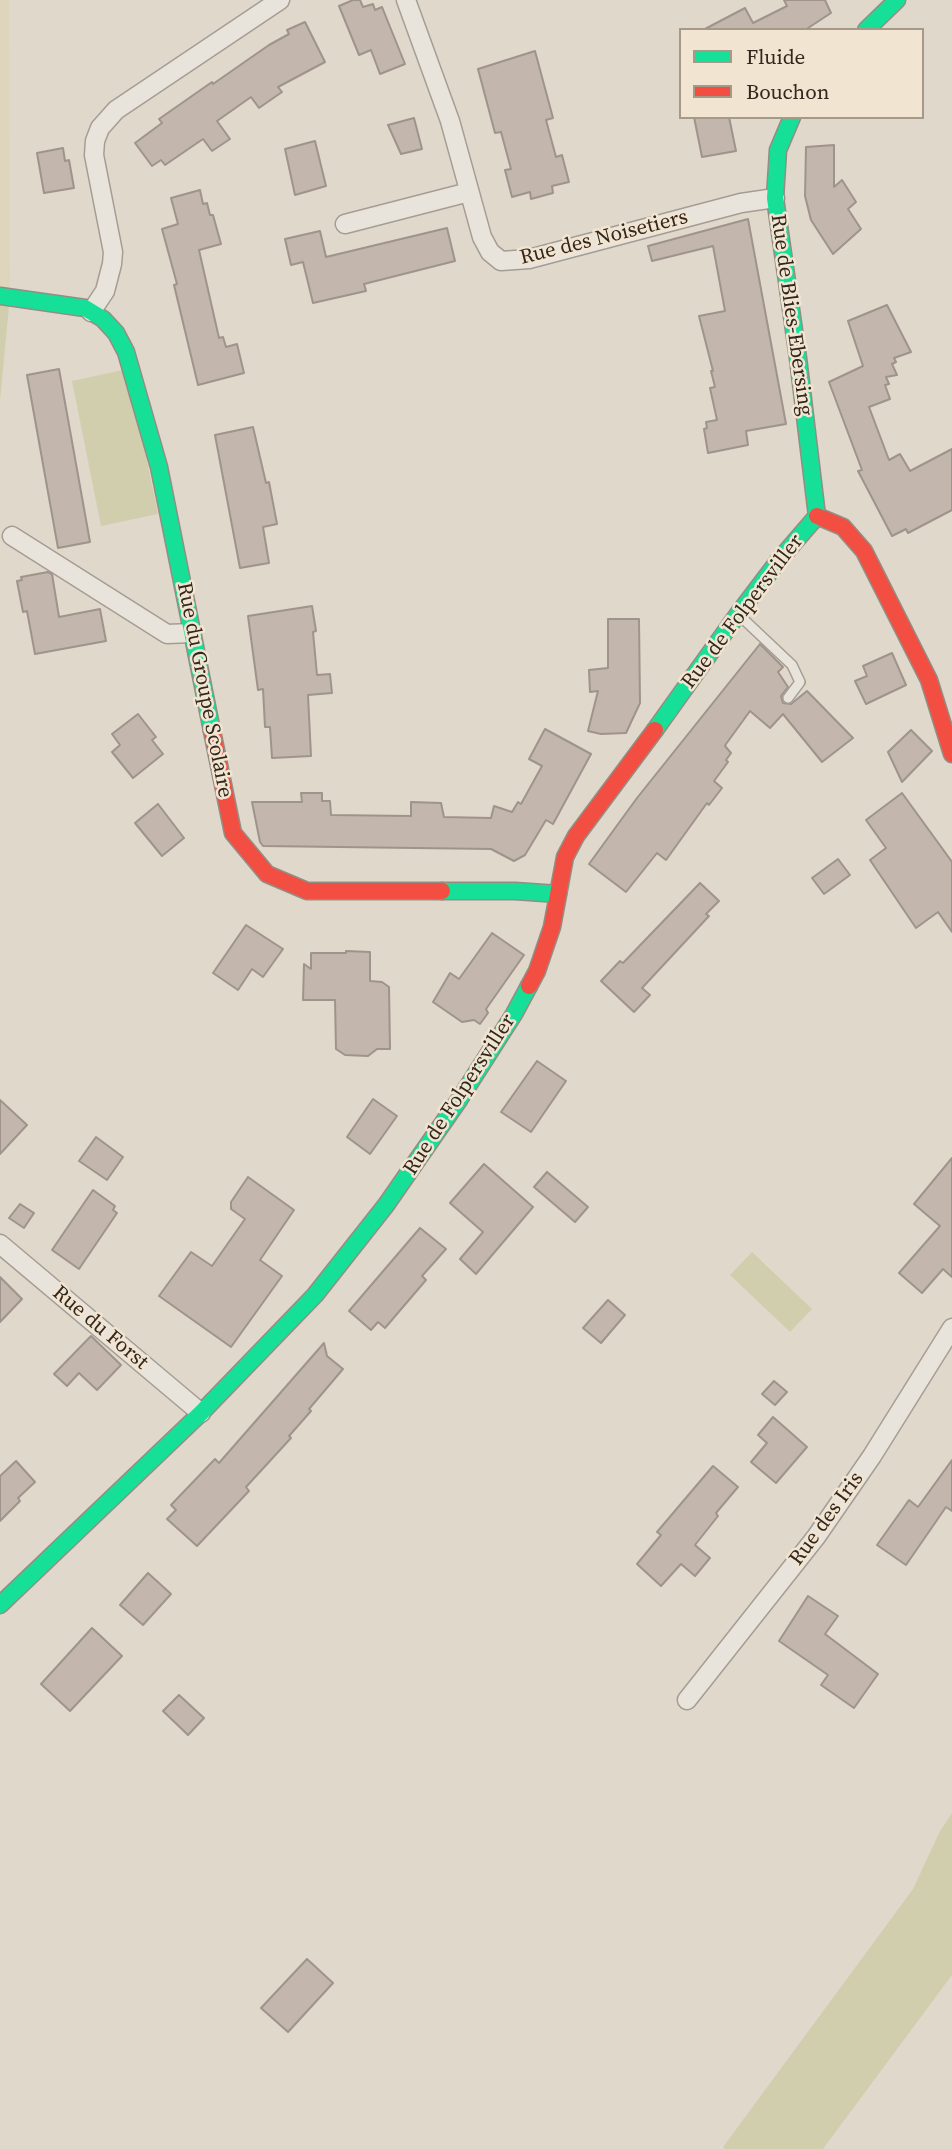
<!DOCTYPE html>
<html>
<head>
<meta charset="utf-8">
<style>
  body { margin:0 }
  #map { position:relative; width:952px; height:2149px; overflow:hidden; background:#e0d8cb; font-family:"Source Serif 4",serif }
  canvas { display:block }
  .legend { position:absolute; left:679px; top:28px; width:245px; height:91px; box-sizing:border-box; background:#f1e5d1; border:2px solid #a59989; margin:0; padding:9px 12px; list-style:none; font-size:21px; color:#32261e }
  .legend li { display:flex; align-items:center; gap:14px; height:35px }
  .legend b { width:35px; border:2px solid #a59989 }
</style>
</head>
<body>
<div id="map">
<canvas width="952" height="2149"></canvas>
<ul class="legend">
<li><b style="height:9px;background:#16e098"></b>Fluide</li>
<li><b style="height:9px;background:#f24e42"></b>Bouchon</li>
</ul>
</div>
<script>
const context = document.querySelector('canvas').getContext('2d');
context.lineJoin = 'round';
function fill(path, color) { context.fillStyle = color; context.fill(path, 'evenodd'); }
const toPath = rows => new Path2D(rows.map(r => 'M' + r).join(''));
function trace(path, color, width, dash) { context.strokeStyle = color; context.lineWidth = width; context.lineCap = dash ? 'butt' : 'round'; context.setLineDash(dash || []); context.stroke(path); }
function drawText(font, color, halo, rows, align = 'center') {
  context.font = font + ' "Source Serif 4",serif'; context.lineWidth = 5; context.setLineDash([]); context.textBaseline = 'middle'; context.strokeStyle = halo; context.fillStyle = color; for (const [text, x, y, turn = 0] of rows) {
    context.save(); context.translate(x, y); context.rotate((+turn || 0) * Math.PI / 180); context.textAlign = isNaN(turn) ? turn : align; if (halo) context.strokeText(text, 0, 0); context.fillText(text, 0, 0); context.restore();
  }
}
fill(toPath([
  [0,0,9,0,10,296,0,295]
]), '#dfd5bc');
fill(toPath([
  [0,295,10,296,0,401],
  [128,369,158,514,101,526,72,381],
  [752,1252,812,1309,790,1332,730,1275],
  [952,1813,952,1975,823,2149,725,2149,723,2147,913,1889,939,1833]
]), '#d1ceae');
const building = toPath([
  [353,0,360,0,363,7,373,4,375,10,382,7,405,64,380,74,371,50,359,55,339,6,353,0],
  [784,0,825,0,831,13,805,30,703,30,745,8,753,23,787,6,784,0],
  [305,22,325,62,278,87,282,92,259,108,251,97,217,121,230,139,212,151,203,139,165,165,161,160,152,166,135,143,162,123,159,119,212,82,213,84,269,45,289,34,287,30,305,22],
  [535,51,553,118,546,120,556,157,562,155,569,182,552,186,553,193,531,199,530,192,512,197,505,170,511,169,501,132,495,133,478,69,535,51],
  [694,117,729,117,736,151,702,157,694,117],
  [414,118,422,149,401,154,388,125,414,118],
  [315,141,326,186,295,195,285,149,315,141],
  [834,145,834,187,842,180,856,202,848,209,861,229,833,254,811,220,805,196,806,147,834,145],
  [63,148,65,161,69,160,74,188,44,193,37,153,63,148],
  [200,190,203,204,207,203,210,215,213,215,221,244,199,250,219,338,223,337,226,347,237,344,244,373,198,385,174,285,177,284,162,229,178,224,171,198,200,190],
  [748,219,786,424,746,431,748,445,708,453,704,429,707,428,706,422,717,420,710,388,715,387,711,371,713,371,699,316,725,311,713,246,652,261,648,246,748,219],
  [447,228,455,261,364,284,366,291,313,303,303,262,291,265,285,239,320,231,326,257,447,228],
  [887,305,911,352,894,358,896,362,892,364,897,375,886,377,889,384,885,385,890,399,869,407,889,460,900,454,910,471,952,449,952,510,908,533,906,529,892,536,858,471,862,470,829,382,863,366,848,321,887,305],
  [59,369,90,542,58,548,27,375,59,369],
  [253,427,266,483,269,482,277,524,263,527,269,563,240,568,215,435,253,427],
  [48,572,52,574,59,617,100,609,106,641,35,654,27,611,23,612,17,581,22,580,21,577,48,572],
  [312,606,316,631,313,632,317,675,330,674,332,693,308,695,311,756,272,758,270,727,265,727,263,689,258,690,248,616,312,606],
  [608,619,639,619,640,703,626,733,601,734,588,731,598,691,590,692,589,670,608,668,608,619],
  [760,644,783,667,778,672,788,687,781,696,783,703,791,704,807,691,853,738,822,762,783,714,770,728,750,711,726,744,725,746,731,753,726,760,728,762,714,781,722,788,709,805,707,803,666,860,657,853,626,892,589,864,637,798,760,644],
  [892,653,906,685,866,704,855,681,867,676,863,666,892,653],
  [138,714,156,737,152,740,163,754,133,778,112,752,120,745,112,734,138,714],
  [545,729,591,754,553,824,546,820,525,855,514,861,491,849,263,846,260,842,252,802,302,802,301,793,322,793,322,801,330,801,331,815,411,816,411,802,441,803,444,817,491,818,494,806,512,812,518,802,521,804,542,766,529,759,545,729],
  [911,730,932,751,902,782,888,752,911,730],
  [902,793,952,862,952,932,938,912,916,928,870,860,886,848,866,820,902,793],
  [158,804,184,838,162,856,135,823,158,804],
  [838,859,850,875,824,894,812,878,838,859],
  [700,883,719,901,706,914,709,916,642,988,650,995,634,1012,601,981,620,961,623,963,700,883],
  [246,925,283,949,263,977,252,969,238,990,213,973,246,925],
  [492,933,524,955,486,1009,488,1013,480,1024,474,1020,462,1022,433,1002,450,973,459,979,492,933],
  [346,951,370,952,370,981,382,982,389,987,390,1049,377,1049,368,1056,345,1055,336,1049,335,1000,303,1000,304,964,311,969,311,953,346,953,346,951],
  [537,1061,566,1081,531,1132,501,1112,537,1061],
  [373,1099,397,1116,370,1154,347,1137,373,1099],
  [0,1100,27,1125,0,1154,0,1100],
  [96,1137,123,1157,107,1180,79,1161,96,1137],
  [952,1158,952,1277,943,1269,922,1293,899,1273,940,1226,914,1204,952,1158],
  [484,1164,533,1207,476,1274,460,1259,483,1232,450,1203,484,1164],
  [547,1172,588,1207,575,1222,534,1187,547,1172],
  [248,1177,294,1210,260,1260,282,1276,231,1347,159,1296,191,1252,212,1266,245,1219,231,1209,231,1202,248,1177],
  [93,1190,115,1206,113,1210,117,1213,79,1269,52,1250,93,1190],
  [20,1204,34,1213,24,1228,9,1218,20,1204],
  [420,1228,446,1249,422,1276,426,1280,385,1328,378,1322,371,1330,349,1311,420,1228],
  [0,1277,22,1299,0,1322,0,1277],
  [608,1300,625,1315,601,1343,583,1328,608,1300],
  [91,1336,121,1365,97,1390,79,1373,67,1386,54,1374,91,1336],
  [324,1343,327,1356,343,1369,309,1409,311,1411,289,1436,291,1438,246,1487,249,1491,197,1546,167,1519,176,1510,171,1505,215,1459,219,1463,324,1343],
  [774,1381,787,1392,775,1405,762,1394,774,1381],
  [773,1417,807,1447,776,1483,751,1462,767,1443,758,1435,773,1417],
  [952,1460,952,1511,946,1507,906,1565,877,1545,909,1500,918,1507,952,1460],
  [16,1461,35,1482,18,1498,20,1501,0,1521,0,1476,16,1461],
  [713,1466,738,1487,716,1513,718,1516,695,1545,710,1558,695,1576,681,1564,661,1586,637,1564,661,1535,657,1532,713,1466],
  [148,1573,171,1594,143,1625,120,1605,148,1573],
  [808,1596,838,1616,825,1634,878,1674,854,1708,821,1685,828,1675,779,1641,808,1596],
  [92,1628,122,1656,70,1711,41,1684,92,1628],
  [179,1695,204,1718,188,1735,163,1711,179,1695],
  [307,1959,333,1983,288,2032,261,2008,307,1959]
]);
fill(building, '#c3b6ac');
trace(building, '#9f948b', 2);
const lane = toPath([
  [739,615,792,665,800,682,788,698]
]);
const street = toPath([
  [406,0,450,121,482,237,490,252,501,261,529,259,741,203,775,198],
  [345,224,469,192],
  [91,312,105,291,112,264,113,252,94,155,95,141,100,128,116,110,280,0],
  [12,536,167,634,192,633],
  [0,1244,201,1413],
  [687,1700,816,1537,872,1456,952,1328]
]);
const fast = toPath([
  [866,30,897,0],
  [792,117,778,150,775,198,798,358,817,516],
  [0,296,85,308,103,319,116,333,126,352,159,467,212,731],
  [655,730,738,614,779,560,817,516],
  [442,891,515,891,558,894],
  [0,1605,201,1413,315,1295,386,1205,459,1100,514,1014,529,986]
]);
const jam = toPath([
  [817,516,843,527,864,551,929,680,952,754],
  [212,731,233,833,267,874,307,891,442,891],
  [529,986,537,971,552,927,565,857,576,836,655,730]
]);
trace(lane, '#a59d94', 12);
trace(street, '#a59d94', 21);
trace(fast, '#948d84', 19);
trace(jam, '#948d84', 19);
trace(lane, '#e8e4dc', 9);
trace(street, '#e8e4dc', 18);
trace(fast, '#16e098', 16);
trace(jam, '#f24e42', 16);
drawText('21px', '#32261e', '#f1e5d1', [
  ["Rue des Noisetiers",604,238,-14],
  ["Rue de Blies-Ebersing",791,315,82],
  ["Rue de Folpersviller",743,612,-53],
  ["Rue du Groupe Scolaire",204,690,79],
  ["Rue de Folpersviller",460,1095,-57],
  ["Rue du Forst",100,1328,40],
  ["Rue des Iris",827,1519,-54]
]);
</script>
</body>
</html>
